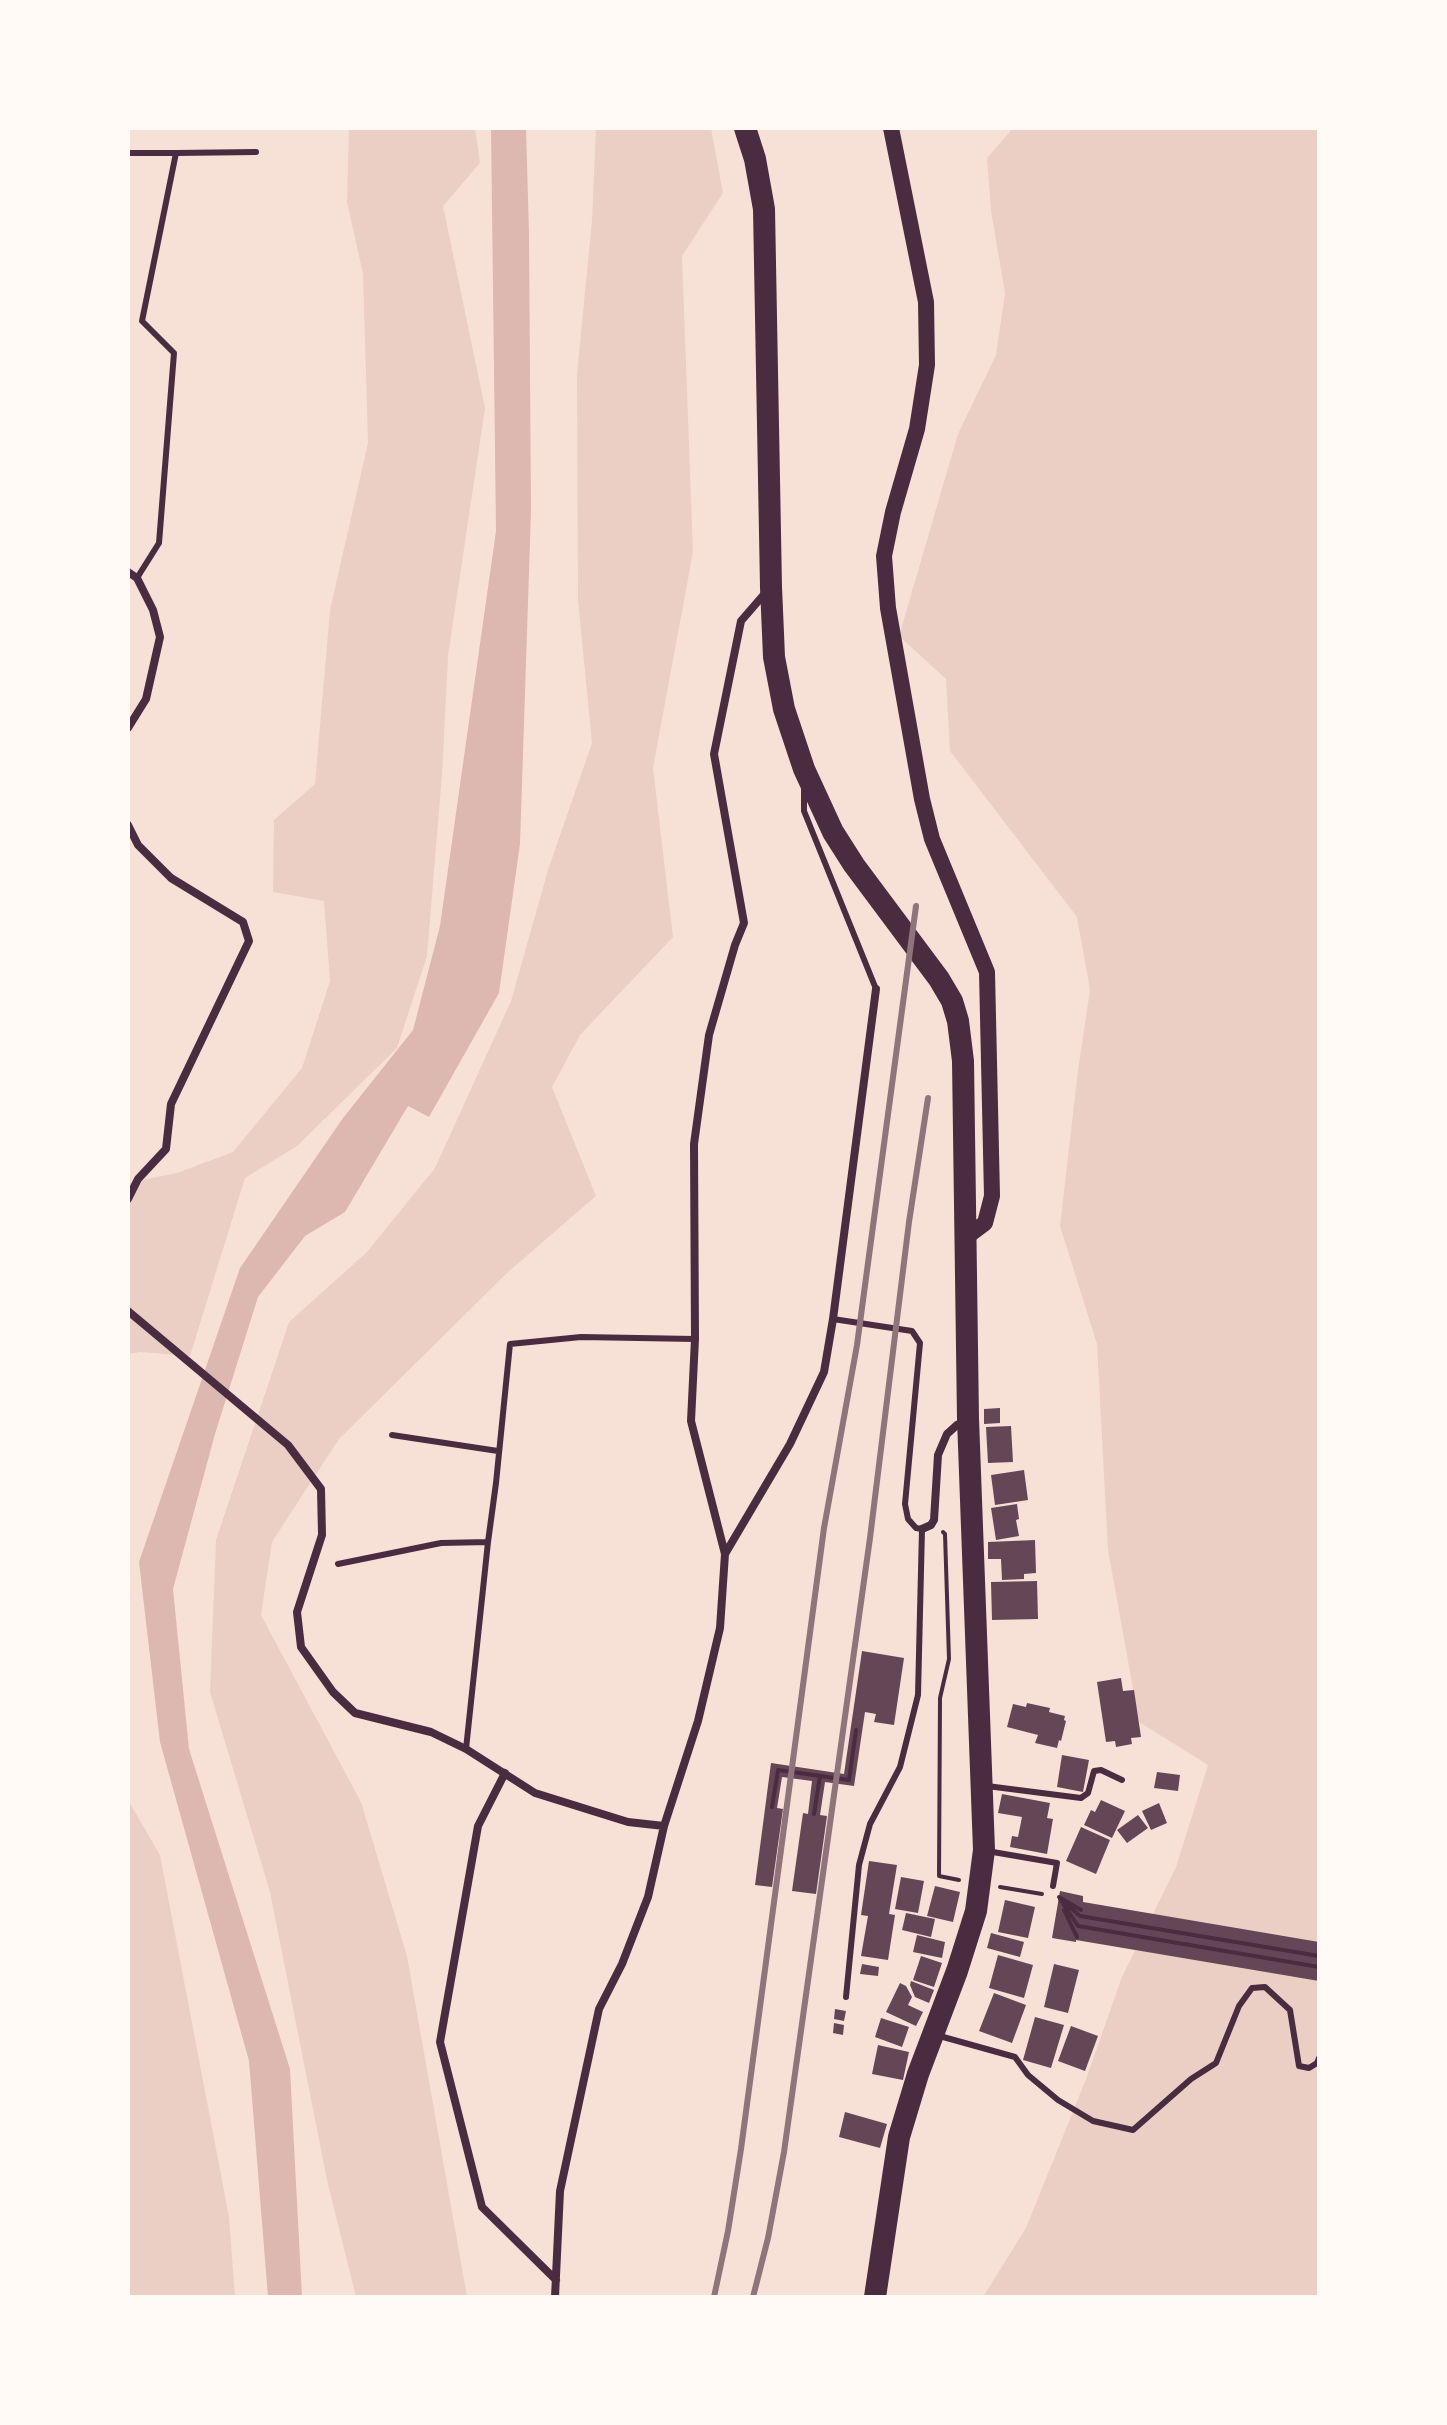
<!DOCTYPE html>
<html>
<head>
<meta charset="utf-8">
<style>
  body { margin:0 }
  #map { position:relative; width:1447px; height:2425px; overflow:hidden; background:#f7e1d7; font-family:"Work Sans",sans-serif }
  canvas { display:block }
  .frame { position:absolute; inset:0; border:130px solid #fffaf5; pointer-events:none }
</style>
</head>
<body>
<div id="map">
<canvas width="1447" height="2425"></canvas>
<div class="frame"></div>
</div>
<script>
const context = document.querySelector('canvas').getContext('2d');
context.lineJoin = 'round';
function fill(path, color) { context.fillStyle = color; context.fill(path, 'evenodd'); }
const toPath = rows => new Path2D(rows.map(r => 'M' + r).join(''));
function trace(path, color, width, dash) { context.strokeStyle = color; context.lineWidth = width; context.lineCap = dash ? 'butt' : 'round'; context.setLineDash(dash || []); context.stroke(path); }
fill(toPath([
  [349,128,475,128,480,163,443,206,485,408,448,656,442,775,427,956,397,1048,297,1146,245,1178,190,1356,140,1352,128,1354,128,1183,177,1173,233,1152,302,1068,330,981,324,901,273,892,274,820,315,784,330,610,368,443,363,274,347,202],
  [596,128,711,128,723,193,682,256,693,552,653,768,673,937,580,1035,552,1087,596,1196,508,1272,339,1439,272,1542,261,1615,361,1802,407,1956,467,2297,356,2297,327,2180,270,1892,210,1692,216,1540,289,1322,367,1252,435,1168,511,1001,548,870,592,743,578,600,577,374,592,220],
  [1013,128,1319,128,1319,2297,983,2297,1026,2228,1086,2079,1122,1977,1176,1867,1208,1765,1139,1722,1108,1550,1097,1344,1060,1226,1078,1070,1090,990,1077,917,950,751,946,679,899,636,958,434,996,355,1005,293,991,211,987,158],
  [128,1800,160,1855,229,2217,235,2297,128,2297]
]), '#ebcfc5');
fill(toPath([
  [491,128,526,128,529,233,531,512,520,844,499,993,429,1117,408,1106,345,1212,305,1236,258,1297,215,1434,173,1589,189,1749,290,2069,302,2297,268,2297,249,2061,160,1742,139,1562,240,1268,343,1118,413,1030,440,926,496,531]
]), '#dcb8b0');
fill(toPath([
  [1000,1408,1000,1423,984,1424,984,1409],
  [1011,1426,1013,1462,988,1463,986,1427],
  [1024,1470,1028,1500,995,1505,991,1475],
  [1017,1504,1019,1519,1016,1520,1019,1536,996,1540,991,1508],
  [1035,1540,1036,1573,1024,1574,1024,1579,1002,1580,1001,1559,988,1559,988,1542],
  [1037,1581,1038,1619,992,1620,991,1582],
  [862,1651,904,1658,894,1725,874,1722,876,1714,865,1712,854,1786,825,1782,820,1815,827,1816,816,1894,792,1891,803,1813,808,1814,812,1781,782,1777,777,1808,783,1809,772,1887,755,1885,771,1763,844,1774],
  [1121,1678,1123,1691,1134,1690,1141,1737,1131,1738,1132,1744,1116,1747,1115,1741,1106,1742,1097,1682],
  [1027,1703,1050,1708,1049,1712,1065,1716,1064,1720,1066,1721,1061,1741,1059,1740,1057,1748,1035,1743,1038,1735,1007,1727,1013,1704,1026,1707],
  [1062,1755,1089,1760,1083,1792,1057,1787],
  [1157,1772,1180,1775,1178,1791,1154,1788],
  [1002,1794,1050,1803,1047,1818,1053,1819,1047,1854,1010,1847,1012,1836,1018,1837,1022,1817,998,1813],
  [1101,1800,1125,1811,1112,1838,1084,1825,1091,1810,1095,1812],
  [1159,1803,1167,1823,1151,1830,1142,1811],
  [1138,1815,1148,1828,1127,1843,1117,1830],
  [1081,1827,1110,1840,1096,1874,1066,1861],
  [869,1861,897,1865,889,1914,895,1915,888,1960,861,1956,868,1916,861,1915],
  [901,1877,924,1881,918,1913,895,1909],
  [935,1886,960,1892,953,1922,927,1916],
  [1060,1891,1083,1896,1083,1902,1319,1942,1319,1981,1076,1940,1076,1942,1052,1938],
  [1005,1900,1035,1907,1028,1938,998,1932],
  [906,1913,935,1919,931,1937,902,1930],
  [991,1933,1024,1942,1020,1957,987,1948],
  [917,1935,945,1942,942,1958,913,1952],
  [998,1955,1033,1965,1024,1998,989,1988],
  [921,1956,942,1963,934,1987,913,1980],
  [862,1964,879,1967,878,1976,860,1974],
  [1054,1964,1079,1970,1068,2013,1044,2007],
  [911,1981,934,1990,929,2003,915,1997,910,1985],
  [900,1983,906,1986,912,1997,908,2005,923,2012,916,2026,886,2012],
  [994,1993,1026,2005,1012,2043,979,2031],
  [835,2009,846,2011,844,2021,834,2019],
  [1035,2017,1064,2025,1051,2068,1023,2060],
  [881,2018,909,2027,902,2047,875,2037],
  [834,2023,844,2025,843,2035,833,2033],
  [1071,2026,1098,2036,1085,2071,1058,2061],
  [878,2045,909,2052,903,2080,872,2074],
  [845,2112,887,2124,880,2148,839,2137]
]), '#644757');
trace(toPath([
  [943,1532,945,1534,949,1659,940,1698,939,1876,959,1880],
  [772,1807,778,1770,849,1780,856,1730],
  [814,1814,820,1776],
  [1000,1887,1042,1894],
  [1059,1897,1081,1910],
  [1060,1899,1078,1926,1319,1967],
  [1066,1904,1080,1916,1319,1956],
  [1064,1910,1077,1937]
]), '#4a2c40', 4);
trace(toPath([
  [128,153,176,153],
  [137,578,159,543,174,353,142,321,176,153,256,152],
  [804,790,804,811,876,989],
  [833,1319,912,1331,920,1343,905,1504,908,1519,916,1528,922,1529,918,1695,900,1767,870,1824,859,1865,846,1997],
  [392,1435,498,1451],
  [338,1564,441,1543,488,1542,496,1483,510,1344,581,1337,695,1339],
  [466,1749,488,1542],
  [987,1786,1081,1798,1088,1793,1094,1771,1101,1770,1122,1780],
  [987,1851,1057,1863,1053,1886],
  [936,2035,1015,2057,1028,2075,1058,2100,1093,2121,1133,2130,1191,2079,1216,2063,1239,2006,1252,1988,1265,1987,1290,2010,1299,2066,1309,2068,1317,2063,1319,2058]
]), '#4a2c40', 6);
trace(toPath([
  [128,572,137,578,153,610,160,637,146,699,128,728],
  [128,825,138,845,171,878,243,922,249,941,171,1104,166,1149,138,1179,128,1199],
  [128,1311,288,1445,321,1489,322,1535,297,1612,301,1647,333,1692,355,1713,431,1732,466,1749,535,1793,628,1822,664,1826],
  [922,1529,931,1525,934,1520,938,1455,947,1434,957,1425,966,1421],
  [725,1554,790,1444,824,1372,833,1319,876,989],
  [505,1773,478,1826,440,2042,482,2207,556,2280],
  [555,2297,560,2191,599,2009,622,1964,648,1897,664,1826,698,1721,720,1628,725,1554,691,1421,695,1339,694,1144,709,1035,735,945,744,923,714,754,741,621,767,591]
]), '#4a2c40', 8);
trace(toPath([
  [891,128,926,302,927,365,917,429,893,512,884,556,888,608,922,799,932,839,987,972,992,1196,985,1223,965,1238]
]), '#4a2c40', 16);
trace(toPath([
  [745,128,755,159,764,209,771,587,774,657,784,709,804,769,833,832,854,865,939,979,952,1001,958,1021,963,1061,968,1419,984,1850,976,1911,957,1971,918,2074,899,2137,875,2297]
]), '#4a2c40', 22);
trace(toPath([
  [714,2297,728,2231,741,2149,824,1528,857,1345,916,906],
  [753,2297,768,2238,784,2152,870,1538,909,1222,928,1098]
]), '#8f747c', 6);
</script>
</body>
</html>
